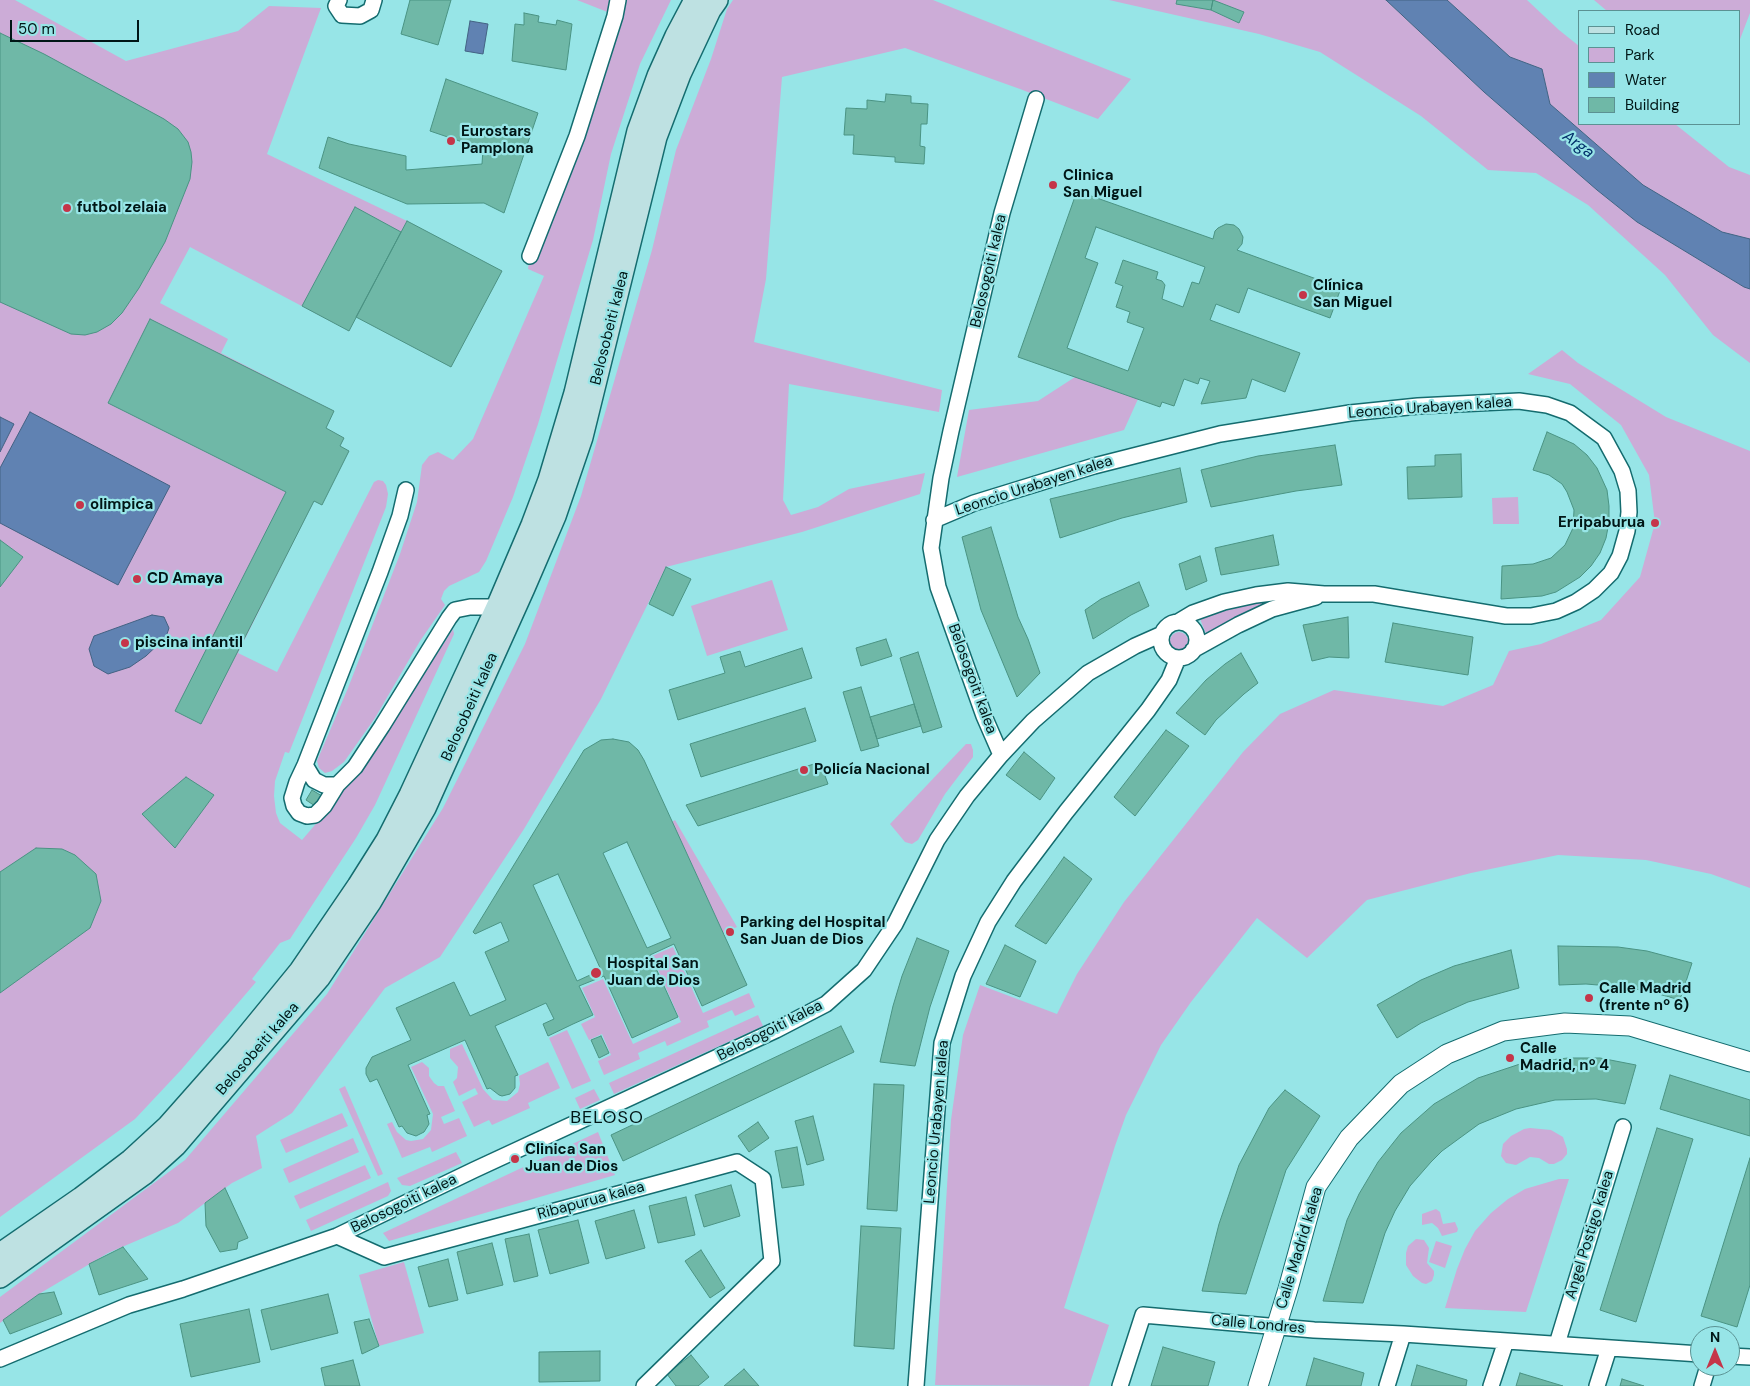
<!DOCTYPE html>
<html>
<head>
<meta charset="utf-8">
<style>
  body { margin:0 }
  #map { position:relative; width:1750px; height:1386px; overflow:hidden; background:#97e5e7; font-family:"DM Sans",sans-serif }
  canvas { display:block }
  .legend { position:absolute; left:1578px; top:10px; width:162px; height:115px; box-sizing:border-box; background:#97e5e7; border:1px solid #5b9293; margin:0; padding:6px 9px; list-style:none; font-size:15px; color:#001616 }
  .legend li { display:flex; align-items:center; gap:10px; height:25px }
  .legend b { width:25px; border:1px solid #5b9293 }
  .north { position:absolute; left:1690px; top:1326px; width:50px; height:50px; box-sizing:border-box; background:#97e5e7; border:1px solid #5b9293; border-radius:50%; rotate:0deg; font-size:14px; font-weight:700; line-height:20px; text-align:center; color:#001616 }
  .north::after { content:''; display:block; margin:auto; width:18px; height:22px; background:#c53549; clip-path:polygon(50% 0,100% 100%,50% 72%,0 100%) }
  .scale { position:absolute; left:10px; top:20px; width:129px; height:22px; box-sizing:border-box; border:2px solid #001616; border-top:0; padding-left:6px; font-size:15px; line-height:18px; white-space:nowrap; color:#001616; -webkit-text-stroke:4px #97e5e7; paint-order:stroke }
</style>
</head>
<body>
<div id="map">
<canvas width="1750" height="1386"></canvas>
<ul class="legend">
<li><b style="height:6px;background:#bee1e2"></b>Road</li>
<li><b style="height:14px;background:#ccacd7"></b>Park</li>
<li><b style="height:14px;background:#6082b2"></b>Water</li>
<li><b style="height:14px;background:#6fb8a7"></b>Building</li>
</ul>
<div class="north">N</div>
<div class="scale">50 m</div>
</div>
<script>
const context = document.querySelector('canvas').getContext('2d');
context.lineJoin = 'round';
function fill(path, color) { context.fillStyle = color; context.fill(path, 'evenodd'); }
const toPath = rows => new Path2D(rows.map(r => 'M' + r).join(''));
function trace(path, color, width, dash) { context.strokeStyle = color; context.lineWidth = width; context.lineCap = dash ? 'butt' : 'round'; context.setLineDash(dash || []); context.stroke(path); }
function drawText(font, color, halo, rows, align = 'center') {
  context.font = font + ' "DM Sans",sans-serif'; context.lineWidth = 4.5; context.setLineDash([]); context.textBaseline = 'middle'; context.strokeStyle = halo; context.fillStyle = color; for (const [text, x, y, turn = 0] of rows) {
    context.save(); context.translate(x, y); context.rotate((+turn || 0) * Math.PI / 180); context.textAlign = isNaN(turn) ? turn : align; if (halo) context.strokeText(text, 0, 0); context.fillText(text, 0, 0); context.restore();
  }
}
fill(toPath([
  [0,0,15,0,126,61,238,31,269,6,321,8,267,154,407,221,502,271,451,367,356,317,349,331,190,247,160,303,228,339,221,353,334,411,326,428,344,438,340,446,349,451,322,505,314,501,238,653,277,672,374,482,378,480,383,481,386,485,388,494,386,507,289,753,285,752,275,781,274,796,276,813,280,823,302,840,320,819,337,795,360,773,453,629,454,634,375,805,356,838,290,939,280,943,252,979,256,982,181,1070,135,1119,0,1217],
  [577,0,671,0,640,64,611,154,593,240,538,424,513,497,486,561,479,572,449,586,444,591,441,599,445,605,420,641,375,718,344,762,332,771,325,773,319,768,317,761,348,688,400,554,417,502,422,465,429,456,438,452,453,460,473,439,544,276,528,269,530,256,615,15],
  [733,0,933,0,1131,79,1098,119,1020,89,905,48,782,77,766,279,754,342,942,390,939,412,789,384,783,500,791,515,818,507,849,489,925,473,920,494,802,532,666,567,601,699,524,829,440,957,385,988,292,1113,256,1136,262,1168,232,1183,178,1223,108,1253,39,1294,0,1323,0,1297,185,1160,327,994,443,808,525,644,581,496,652,250,676,150,711,59,727,9],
  [1109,0,1386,0,1484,92,1597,190,1637,222,1744,287,1750,289,1750,363,1713,335,1665,275,1588,205,1536,173,1488,170,1421,116,1320,52,1259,34],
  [1447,0,1527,0,1559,30,1579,46,1579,124,1675,124,1729,167,1750,175,1750,239,1722,232,1643,185,1550,104,1542,69,1510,57],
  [1594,0,1750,0,1750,13,1739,42,1739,11,1607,11],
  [1562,350,1578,363,1666,417,1750,451,1750,888,1711,874,1646,860,1558,855,1471,873,1367,900,1307,958,1257,918,1191,1002,1161,1045,1126,1115,1115,1146,1064,1308,1109,1325,1089,1386,935,1385,951,1120,963,1035,980,985,1057,1014,1077,974,1124,902,1243,752,1280,714,1334,690,1443,706,1493,685,1509,651,1541,644,1601,620,1640,577,1655,523,1649,475,1621,425,1570,384,1528,374],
  [1075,377,1138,399,1124,430,957,477,969,410,1038,401],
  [1518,497,1519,524,1493,524,1492,498],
  [772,580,788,630,707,656,691,606],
  [1265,601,1268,604,1207,636,1200,619,1222,608],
  '1170 641a9 9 0 1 1 18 0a9 9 0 1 1-18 0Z',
  [966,744,971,744,973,750,973,757,945,794,918,840,912,844,905,842,890,824],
  [675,820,737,927,723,933,672,822],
  [673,947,703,1013,749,993,755,1007,735,1016,732,1010,707,1021,709,1027,667,1046,665,1041,638,1053,640,1059,604,1075,598,1061,611,1055,602,1034,589,1040,581,1024,595,1017,582,988,603,979,633,1044,681,1022,652,956],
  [758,1015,763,1026,614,1094,609,1083],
  [567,1030,591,1081,572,1089,549,1038],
  [462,1044,483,1089,493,1100,507,1101,518,1092,520,1084,519,1076,548,1062,560,1088,528,1103,530,1108,492,1125,489,1120,474,1127,462,1102,478,1094,475,1088,459,1096,453,1082,457,1078,458,1067,450,1058,450,1049],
  [422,1062,429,1068,429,1076,434,1083,438,1086,444,1086,455,1111,441,1117,444,1124,459,1118,467,1136,432,1152,430,1147,402,1158,387,1124,392,1122,397,1132,406,1140,411,1141,423,1139,431,1130,433,1114,411,1067],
  [345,1086,383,1174,378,1176,339,1089],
  [594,1089,600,1100,580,1109,575,1098],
  [342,1113,348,1126,286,1153,280,1140],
  [1530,1128,1551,1130,1563,1137,1567,1149,1567,1154,1562,1160,1554,1164,1549,1164,1539,1158,1530,1157,1516,1165,1506,1163,1501,1156,1503,1144,1511,1136,1524,1129],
  [598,1132,615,1175,389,1241,383,1233],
  [353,1138,359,1152,289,1183,283,1169],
  [456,1152,462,1163,410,1186,402,1185,397,1178],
  [365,1165,371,1178,300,1209,294,1196],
  [1559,1179,1569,1179,1526,1312,1445,1308,1457,1269,1465,1249,1475,1231,1491,1213,1508,1199,1525,1189],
  [388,1182,391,1191,388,1196,311,1231,306,1220],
  [1436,1209,1440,1212,1443,1224,1455,1222,1458,1229,1457,1232,1442,1236,1438,1228,1432,1223,1422,1225,1422,1214],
  [1416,1239,1424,1240,1429,1248,1427,1263,1434,1271,1434,1275,1432,1281,1426,1284,1422,1283,1413,1276,1406,1265,1406,1253,1408,1246],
  [1436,1241,1452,1246,1445,1268,1429,1262],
  [404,1262,424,1333,379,1346,359,1275]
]), '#ccacd7');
const water = toPath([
  [1386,0,1447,0,1510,57,1542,69,1550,104,1643,185,1722,232,1750,239,1750,289,1744,287,1637,222,1597,190,1484,92,1386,0],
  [470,21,488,24,483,54,465,51,470,21],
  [30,412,170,486,118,585,0,523,0,468,30,412],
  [0,417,14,424,0,452,0,417],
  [152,615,164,617,169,628,166,637,146,656,130,667,108,674,94,666,89,649,94,636,152,615]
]);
fill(water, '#6082b2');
trace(water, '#436283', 1);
const building = toPath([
  [410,0,451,0,438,45,401,34,410,0],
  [1177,0,1213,0,1211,10,1176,4,1177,0],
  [1213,0,1244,12,1239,23,1211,10,1213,0],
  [524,13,539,16,538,22,556,25,557,20,572,24,566,70,512,61,515,24,524,25,524,13],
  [0,33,44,54,164,119,178,129,188,142,191,152,192,162,190,179,165,242,139,288,122,313,111,324,97,332,85,335,71,334,0,302,0,33],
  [446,79,538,113,504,213,484,203,407,204,319,168,328,137,349,144,406,156,406,170,482,164,483,149,430,131,446,79],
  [886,94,911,96,911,103,928,104,927,124,921,124,920,146,925,147,924,164,895,162,895,157,853,154,854,135,844,135,846,108,867,109,867,100,885,102,886,94],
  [1077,191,1213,239,1215,231,1218,228,1226,224,1234,225,1239,229,1243,237,1242,244,1237,250,1341,288,1330,318,1248,288,1239,313,1216,304,1210,320,1300,353,1285,392,1252,379,1246,398,1201,404,1210,381,1200,378,1198,384,1184,379,1174,406,1162,402,1160,407,1018,357,1077,191],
  [1096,227,1205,267,1199,284,1192,282,1183,307,1162,299,1165,285,1162,281,1156,279,1158,272,1123,260,1115,283,1123,286,1116,307,1130,312,1127,322,1144,328,1128,371,1067,348,1098,263,1085,258,1096,227],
  [355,207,401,232,349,331,302,306,355,207],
  [407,221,502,271,451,367,356,317,407,221],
  [150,319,334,411,326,428,344,438,340,446,349,451,322,505,314,501,201,724,175,711,286,492,108,403,150,319],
  [1547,432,1574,444,1587,455,1597,468,1607,490,1609,506,1609,522,1606,538,1600,553,1591,566,1580,577,1556,592,1542,596,1501,599,1502,566,1533,564,1551,558,1565,545,1573,528,1574,510,1567,492,1562,484,1549,475,1533,470,1547,432],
  [1335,445,1342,485,1296,491,1211,507,1201,470,1258,456,1335,445],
  [1461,454,1462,497,1408,499,1407,467,1435,466,1435,455,1461,454],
  [1180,468,1187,502,1122,518,1060,538,1050,499,1180,468],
  [991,527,1018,617,1028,639,1040,673,1017,697,981,610,962,537,991,527],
  [1273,535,1279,565,1221,575,1215,548,1273,535],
  [0,540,23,557,0,587,0,540],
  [1200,556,1207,581,1186,590,1179,564,1200,556],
  [666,567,691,579,673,616,649,604,666,567],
  [1139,582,1149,606,1131,615,1093,639,1085,610,1101,599,1139,582],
  [1348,617,1349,658,1329,657,1312,661,1303,625,1348,617],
  [1393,623,1473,637,1468,675,1385,662,1393,623],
  [886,639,892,656,861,666,856,648,886,639],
  [802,648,812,678,678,720,669,690,725,673,720,657,740,651,745,667,802,648],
  [918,652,942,727,923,733,900,658,918,652],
  [1241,653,1258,683,1244,694,1216,720,1205,735,1176,713,1206,680,1225,664,1241,653],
  [861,687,879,746,861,751,843,692,861,687],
  [914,704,921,726,877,739,870,717,914,704],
  [805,708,816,741,701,777,690,744,805,708],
  [1166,730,1189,746,1135,816,1114,797,1166,730],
  [613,739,629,742,638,750,644,760,747,985,702,1006,674,944,650,955,678,1017,632,1038,604,976,579,986,593,1015,573,1024,548,1036,543,1024,554,1019,546,1003,495,1026,518,1075,515,1076,515,1088,510,1094,502,1096,499,1095,490,1088,487,1089,465,1040,408,1065,430,1114,427,1115,429,1124,424,1132,416,1136,407,1133,402,1126,399,1127,377,1079,370,1082,366,1074,366,1068,372,1057,411,1040,396,1008,454,982,470,1016,506,1000,485,952,509,941,501,922,475,934,473,932,584,750,601,740,613,739],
  [627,842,671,938,647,948,603,853,627,842],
  [558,874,601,970,577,981,533,885,558,874],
  [1024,752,1055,778,1040,800,1006,775,1024,752],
  [820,762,828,784,698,826,686,805,820,762],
  [186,777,214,795,175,848,142,814,186,777],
  [312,790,322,796,315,806,306,800,312,790],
  [36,848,62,849,75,855,96,874,101,901,90,928,0,993,0,872,36,848],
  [1064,857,1092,879,1046,944,1015,926,1064,857],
  [917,938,949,951,930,1007,915,1066,880,1062,893,1006,902,976,917,938],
  [1005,945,1036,961,1020,997,986,984,1005,945],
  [1558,946,1618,947,1647,951,1692,963,1680,1000,1648,991,1621,987,1586,984,1559,985,1558,946],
  [1511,950,1519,988,1468,1002,1421,1023,1397,1038,1377,1005,1421,980,1454,966,1511,950],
  [841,1026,854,1052,623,1161,611,1135,841,1026],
  [601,1036,609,1053,599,1058,591,1040,601,1036],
  [1568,1058,1600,1058,1636,1065,1625,1104,1596,1099,1555,1100,1516,1109,1479,1124,1442,1151,1431,1162,1410,1186,1395,1211,1385,1233,1363,1303,1323,1301,1347,1220,1359,1194,1378,1162,1401,1133,1434,1104,1478,1078,1523,1063,1568,1058],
  [1670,1075,1750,1100,1750,1136,1660,1109,1670,1075],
  [874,1084,904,1085,897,1211,867,1209,874,1084],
  [1285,1090,1320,1116,1286,1170,1246,1294,1202,1291,1219,1224,1239,1165,1269,1108,1285,1090],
  [813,1116,824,1160,807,1165,795,1121,813,1116],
  [758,1122,769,1138,749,1152,738,1136,758,1122],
  [1657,1128,1693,1139,1636,1322,1600,1310,1657,1128],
  [797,1147,804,1185,782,1188,775,1151,797,1147],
  [1750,1158,1750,1285,1737,1327,1701,1316,1750,1158],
  [731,1185,740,1216,704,1227,695,1195,731,1185],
  [225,1188,248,1238,238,1242,237,1249,220,1252,206,1226,205,1203,225,1188],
  [686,1197,695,1235,658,1243,649,1206,686,1197],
  [634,1210,645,1248,606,1259,595,1221,634,1210],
  [578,1220,589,1263,550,1274,538,1230,578,1220],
  [861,1226,901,1228,894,1349,854,1346,861,1226],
  [529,1234,538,1276,514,1282,505,1239,529,1234],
  [492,1243,503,1285,467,1294,457,1252,492,1243],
  [123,1247,148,1279,99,1295,89,1264,123,1247],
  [701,1250,725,1288,710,1298,685,1261,701,1250],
  [448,1259,458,1300,429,1307,418,1267,448,1259],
  [54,1292,62,1314,10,1334,3,1320,39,1294,54,1292],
  [328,1294,338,1333,271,1350,261,1310,328,1294],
  [249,1309,260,1362,191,1377,180,1324,249,1309],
  [369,1319,379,1346,362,1354,354,1322,369,1319],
  [1163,1347,1215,1362,1208,1386,1151,1386,1163,1347],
  [600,1351,600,1381,539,1382,539,1352,600,1351],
  [691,1355,709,1377,698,1386,676,1386,667,1374,691,1355],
  [1314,1358,1364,1373,1361,1386,1306,1386,1314,1358],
  [353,1360,360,1386,325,1386,321,1368,353,1360],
  [1417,1365,1467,1380,1466,1386,1411,1386,1417,1365],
  [744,1369,759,1386,724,1386,744,1369],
  [1520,1373,1563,1386,1516,1386,1520,1373],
  [1622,1379,1644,1386,1620,1386,1622,1379]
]);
fill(building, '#6fb8a7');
trace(building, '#4a9383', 1);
const minor = toPath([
  [339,0,336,6,342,15,360,16,371,10,374,0],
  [530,256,577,136,615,16,618,0],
  [406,490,400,516,380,572,305,765,297,782,292,798,294,806,299,813,307,816,315,815,324,806,337,785,355,767,382,726,449,618,455,610,470,607,497,607],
  [934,520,974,503,1094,466,1220,434,1350,413,1418,406,1519,401,1547,405,1570,413,1604,438,1622,471,1628,491,1629,512,1627,531,1620,556,1611,573,1594,590,1576,602,1556,611,1531,616,1506,616,1374,594,1324,594,1288,591,1256,595,1224,602,1193,613,1178,622],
  '1161 640a18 18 0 1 1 36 0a18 18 0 1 1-36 0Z',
  [1193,650,1238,625,1272,609,1316,597],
  [1001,755,984,716,938,587,931,548,941,478,951,431,1002,213,1036,99],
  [305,765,314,780,324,785,337,785],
  [337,1236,384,1257,737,1162,763,1179,772,1261,644,1386],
  [1557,1344,1623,1127],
  [1730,1356,1750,1357],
  [0,1359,129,1305,183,1289,337,1236,474,1170,776,1030,826,1004,864,970,895,924,937,840,967,796,1001,755,1033,721,1088,673,1135,646,1162,634],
  [916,1386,942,1043,963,976,988,922,1014,881,1066,812,1148,710,1169,680,1178,658],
  [1120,1386,1143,1315,1314,1330,1403,1334,1700,1354],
  [1387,1386,1403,1334],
  [1491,1386,1506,1341],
  [1597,1386,1609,1348],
  [1702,1386,1708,1366]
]);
const tertiary = toPath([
  [1258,1386,1288,1289,1316,1187,1349,1138,1401,1084,1447,1054,1503,1031,1565,1023,1630,1026,1750,1062]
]);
const secondary = toPath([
  [0,1254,81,1198,131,1160,168,1126,237,1048,300,971,358,886,387,840,410,795,497,607,532,525,549,480,575,393,638,131,658,76,676,36,695,0],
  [0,1277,144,1174,176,1145,319,978,371,901,425,808,524,588,555,516,582,437,656,137,680,74,710,10,717,0]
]);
trace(minor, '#146c6f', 18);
trace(tertiary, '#146c6f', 21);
trace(secondary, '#146c6f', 24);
trace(minor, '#fff', 15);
trace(tertiary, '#fff', 19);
trace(secondary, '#bee1e2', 21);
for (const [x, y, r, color] of [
  [451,141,5,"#c53549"],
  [1053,185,5,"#c53549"],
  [67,208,5,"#c53549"],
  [1303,295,5,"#c53549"],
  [80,505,5,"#c53549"],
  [1655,523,5,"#c53549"],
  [137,579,5,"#c53549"],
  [125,643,5,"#c53549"],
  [804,770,5,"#c53549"],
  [730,932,5,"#c53549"],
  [596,973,6,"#c53549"],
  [1589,998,5,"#c53549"],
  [1510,1058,5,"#c53549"],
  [515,1159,5,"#c53549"]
]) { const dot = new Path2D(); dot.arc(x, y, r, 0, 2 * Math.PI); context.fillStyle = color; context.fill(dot); trace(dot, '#97e5e7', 2); }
drawText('bold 15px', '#001616', '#97e5e7', [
  ["Eurostars",461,132],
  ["Pamplona",461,149],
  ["Clinica",1063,176],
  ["San Miguel",1063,193],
  ["futbol zelaia",77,208],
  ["Clínica",1313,286],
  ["San Miguel",1313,303],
  ["olimpica",90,505],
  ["Erripaburua",1645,523,"right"],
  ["CD Amaya",147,579],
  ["piscina infantil",135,643],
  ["Policía Nacional",814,770],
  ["Parking del Hospital",740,923],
  ["San Juan de Dios",740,940],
  ["Hospital San",607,964],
  ["Juan de Dios",607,981],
  ["Calle Madrid",1599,989],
  ["(frente nº 6)",1599,1006],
  ["Calle",1520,1049],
  ["Madrid, nº 4",1520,1066],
  ["Clinica San",525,1150],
  ["Juan de Dios",525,1167]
], 'left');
drawText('15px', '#001616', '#97e5e7', [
  ["Belosogoiti kalea",989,271,-77],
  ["Belosobeiti kalea",610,328,-76],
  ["Leoncio Urabayen kalea",1430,408,-4],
  ["Leoncio Urabayen kalea",1034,486,-18],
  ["Belosogoiti kalea",972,679,70],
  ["Belosobeiti kalea",470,707,-66],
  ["Belosogoiti kalea",770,1031,-27],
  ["Belosobeiti kalea",258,1049,-49],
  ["Leoncio Urabayen kalea",937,1122,-85],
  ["Ribapurua kalea",591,1201,-15],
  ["Belosogoiti kalea",404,1204,-26],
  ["Angel Postigo kalea",1590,1235,-73],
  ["Calle Madrid kalea",1300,1248,-73],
  ["Calle Londres",1258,1325,5]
]);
drawText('italic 16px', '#002e69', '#97e5e7', [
  ["Arga",1578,145,36]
]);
context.letterSpacing = '1px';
drawText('18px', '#001616', '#97e5e7', [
  ["BELOSO",607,1118]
]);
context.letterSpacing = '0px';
</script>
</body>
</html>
